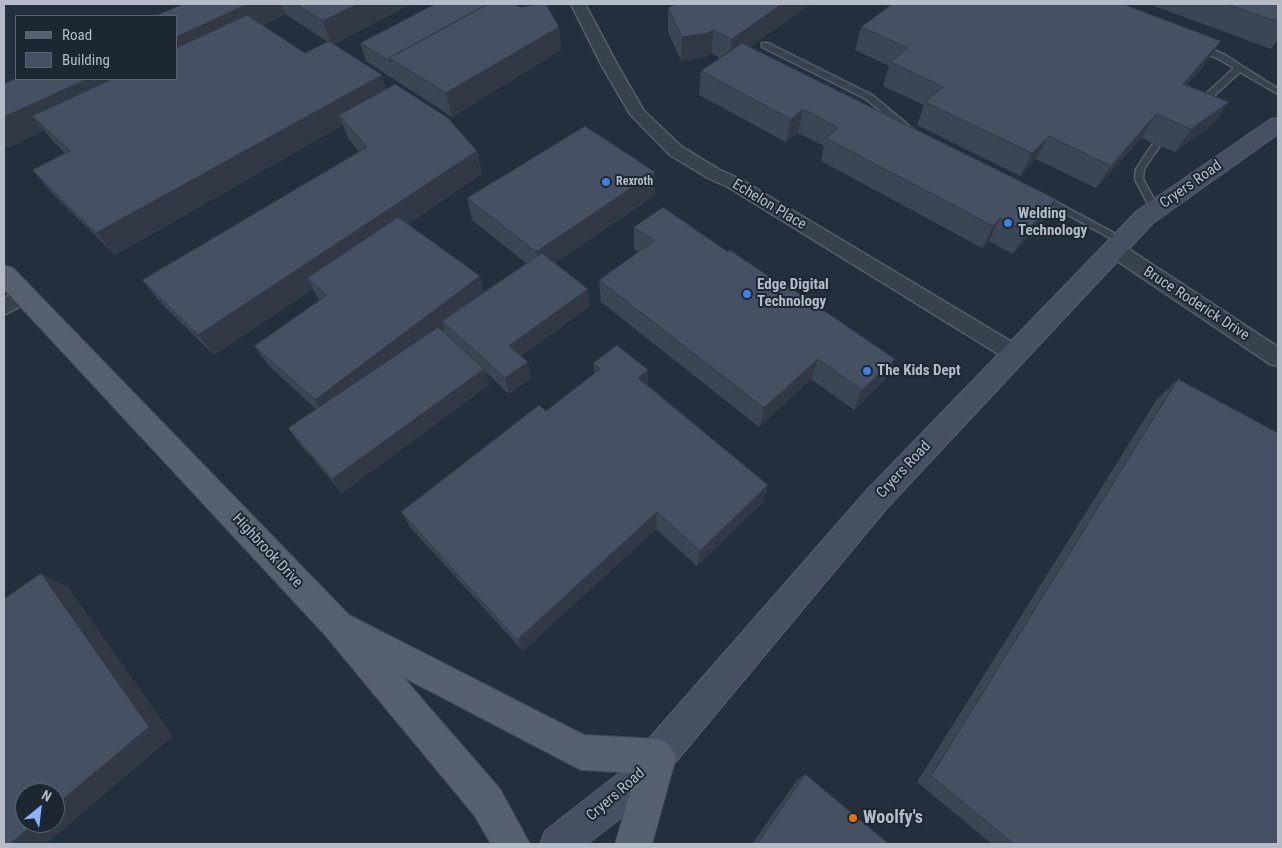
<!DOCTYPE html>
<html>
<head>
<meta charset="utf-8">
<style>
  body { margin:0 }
  #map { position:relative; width:1282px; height:848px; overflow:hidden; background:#242f3e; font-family:"Roboto Condensed",sans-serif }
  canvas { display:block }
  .frame { position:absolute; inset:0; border:5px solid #b4bcc9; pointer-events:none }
  .legend { position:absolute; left:15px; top:15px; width:162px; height:65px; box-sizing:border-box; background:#1d2633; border:1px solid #59626f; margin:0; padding:6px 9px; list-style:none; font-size:15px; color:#b4bcc9 }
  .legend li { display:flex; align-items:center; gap:10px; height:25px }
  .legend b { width:25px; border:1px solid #59626f }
  .north { position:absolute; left:15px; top:783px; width:50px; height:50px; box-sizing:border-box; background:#1d2633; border:1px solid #59626f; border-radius:50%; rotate:29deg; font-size:14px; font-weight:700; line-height:20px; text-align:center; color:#b4bcc9 }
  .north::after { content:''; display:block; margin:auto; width:18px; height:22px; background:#8ab4f8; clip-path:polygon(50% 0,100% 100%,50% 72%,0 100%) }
</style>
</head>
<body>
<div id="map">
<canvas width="1282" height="848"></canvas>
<div class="frame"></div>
<ul class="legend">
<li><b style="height:6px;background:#56606e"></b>Road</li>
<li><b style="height:14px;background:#455162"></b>Building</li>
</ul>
<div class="north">N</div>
</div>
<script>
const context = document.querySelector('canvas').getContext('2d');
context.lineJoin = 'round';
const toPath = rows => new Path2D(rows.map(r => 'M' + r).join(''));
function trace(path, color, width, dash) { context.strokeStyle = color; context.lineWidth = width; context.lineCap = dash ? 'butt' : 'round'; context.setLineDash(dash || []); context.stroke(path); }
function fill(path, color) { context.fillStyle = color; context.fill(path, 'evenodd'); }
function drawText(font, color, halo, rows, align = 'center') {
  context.font = font + ' "Roboto Condensed",sans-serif'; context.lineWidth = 4; context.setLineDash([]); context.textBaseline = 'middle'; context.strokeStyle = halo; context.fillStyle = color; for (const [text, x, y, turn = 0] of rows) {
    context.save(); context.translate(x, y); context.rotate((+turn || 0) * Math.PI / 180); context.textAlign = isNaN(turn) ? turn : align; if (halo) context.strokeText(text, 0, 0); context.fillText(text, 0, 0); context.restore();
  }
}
const lane = toPath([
  [762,43,768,43,872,95,914,130,913,132,907,132,866,99,762,47,762,43],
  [1196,45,1202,45,1225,55,1278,89,1278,94,1240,72,1203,106,1197,106,1197,102,1234,68,1219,59,1196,49,1196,45],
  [1157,141,1161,144,1144,169,1143,179,1160,210,1155,213,1152,212,1135,179,1136,169,1154,142,1157,141],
  [1040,193,1125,239,1127,241,1122,244,1119,243,1037,198,1035,196,1040,193]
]);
const street = toPath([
  [571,4,585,4,618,66,644,111,682,147,720,170,740,179,1022,348,1026,354,1022,360,1015,362,1008,360,728,187,708,178,670,155,630,114,602,66,571,4],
  [1114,242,1121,244,1278,347,1278,366,1270,364,1107,254,1104,249,1107,244,1114,242],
  [23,288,30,291,33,296,30,301,4,315,4,298,23,288]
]);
const secondary = toPath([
  [1278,118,1278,134,1153,223,887,508,644,800,587,844,540,844,545,831,618,774,867,490,1137,211,1271,119,1278,118]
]);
const primary = toPath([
  [4,265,13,268,349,615,584,735,658,739,670,745,676,757,652,844,615,844,636,773,581,770,403,677,500,789,530,844,491,844,474,815,325,635,4,289,4,265]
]);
trace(lane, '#565f6c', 3);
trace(street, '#565f6c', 3);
trace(secondary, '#565f6c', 2);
trace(primary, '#414a57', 2);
fill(lane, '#38414e');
fill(street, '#38414e');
fill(secondary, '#465061');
fill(primary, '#56606e');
fill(toPath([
  [183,4,411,4,334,44,382,75,386,89,482,174,408,224,480,276,484,292,526,263,472,220,467,198,655,195,555,263,590,306,521,356,531,378,509,394,485,371,489,385,342,493,299,443,288,428,316,409,269,366,254,346,320,301,313,289,214,355,160,302,142,280,359,152,348,138,343,125,115,255,52,193,32,170,65,153,51,139,44,130,8,148,4,144,4,84],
  [285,14,328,42,305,53,263,25],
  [1149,4,1278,4,1278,40,1271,49],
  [668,8,750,47,1056,199,1042,222,1013,254,989,241,982,248,821,161,824,146,798,133,786,142,699,95,701,71,720,58,711,53,707,57,681,61,668,32],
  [559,27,561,50,452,117,366,61,360,43],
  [861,27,1205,65,1187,85,1229,102,1212,125,1175,152,1141,138,1096,188,1036,159,1020,176,917,125,924,105,883,86,889,66,855,50],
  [634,227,728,252,780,284,895,359,885,380,854,410,811,379,759,427,601,302,599,280,638,252,634,249],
  [593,363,648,370,648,385,768,485,763,502,697,566,656,529,523,651,411,528,401,512,546,411,594,374],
  [1178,379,1278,844,992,844,917,782,1157,399],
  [805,774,889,844,752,844,797,780]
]), '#3b4654');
fill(toPath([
  [248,4,281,4,285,14,176,66,176,37],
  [358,4,411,4,332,44,323,21],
  [782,4,811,4,729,62,732,39],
  [559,27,561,50,452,117,446,93],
  [713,30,711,53,707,57,681,61,682,37],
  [1221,41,1205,65,1167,107,1183,84],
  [382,75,389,98,339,115,343,125,115,255,96,233],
  [87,79,151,79,32,116,44,130,8,148,4,143,4,117],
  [1229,102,1212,125,1175,152,1191,129],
  [803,109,798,133,786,142,791,119],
  [1156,114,1141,138,1096,188,1111,166],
  [1049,136,1036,159,1020,176,1032,153],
  [477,151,482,174,316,286,307,278,313,289,214,355,198,335],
  [655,172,655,195,539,274,536,252],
  [1056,199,1042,222,1013,254,1026,232],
  [1000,218,989,241,982,248,993,226],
  [480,276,485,297,442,321,445,329,328,420,315,400],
  [588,289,590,306,513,362,509,346],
  [818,359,811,379,759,427,764,408],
  [895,359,885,380,854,410,862,390],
  [528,362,531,378,509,394,505,378],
  [484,369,489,385,342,493,332,479],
  [648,370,648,390,638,378],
  [768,485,763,502,697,566,700,551],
  [657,512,656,529,523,651,517,640],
  [41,573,68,587,173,736,46,844,10,844,35,823,55,823,55,806]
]), '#303945');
const building = toPath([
  [183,4,248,4,176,37,176,16,155,16,183,4],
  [296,4,358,4,323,21,296,4],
  [435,4,488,4,389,58,391,62,360,43,435,4],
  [488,4,514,4,520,7,540,4,546,4,559,27,446,93,389,58,488,4],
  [675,4,782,4,732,39,713,30,708,33,682,37,668,8,675,4],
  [892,4,1123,4,1221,41,1183,84,1229,102,1191,129,1156,114,1111,166,1049,136,1032,153,925,102,943,87,890,62,908,48,861,27,892,4],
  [1227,4,1278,4,1278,22,1227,4],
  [247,15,305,53,329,41,382,75,96,233,32,170,70,151,32,116,112,79,176,79,176,48,247,15],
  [742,43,1056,199,1026,232,1000,218,993,226,826,138,838,128,803,109,791,119,701,71,742,43],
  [16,78,16,79,87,79,4,117,4,84,16,78],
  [395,84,448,118,477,151,198,335,142,280,367,147,339,115,395,84],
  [585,126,655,172,536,252,467,198,585,126],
  [663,207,728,252,730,250,780,284,782,282,895,359,862,390,818,359,764,408,599,280,654,241,634,227,663,207],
  [398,217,480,276,315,400,254,346,327,295,307,278,398,217],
  [542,253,588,289,509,346,528,362,505,378,442,321,542,253],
  [438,327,484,369,332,479,288,428,438,327],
  [617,345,648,370,638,378,768,485,700,551,657,512,517,640,401,512,539,405,546,411,600,369,593,363,617,345],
  [1178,379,1278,433,1278,844,1014,844,931,776,1178,379],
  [41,573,149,727,55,806,55,793,25,793,25,823,35,823,10,844,4,844,4,599,41,573],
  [805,774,889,844,757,844,805,774]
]);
fill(building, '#455162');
trace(building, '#303945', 1);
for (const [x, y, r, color] of [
  [606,182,5,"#3f7fe0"],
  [1008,223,5,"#3f7fe0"],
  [747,294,5,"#3f7fe0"],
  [867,371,5,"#3f7fe0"],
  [853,818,5,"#e8710a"]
]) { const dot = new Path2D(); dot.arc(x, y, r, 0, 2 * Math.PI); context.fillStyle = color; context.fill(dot); trace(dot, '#1d2633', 2); }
drawText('bold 12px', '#b4bcc9', '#1d2633', [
  ["Rexroth",616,182]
], 'left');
drawText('15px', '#b4bcc9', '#1d2633', [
  ["Cryers Road",1191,185,-35],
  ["Echelon Place",769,205,31],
  ["Bruce Roderick Drive",1196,304,33],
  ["Cryers Road",904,470,-47],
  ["Highbrook Drive",267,551,47],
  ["Cryers Road",616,795,-41]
]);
drawText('bold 15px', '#b4bcc9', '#1d2633', [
  ["Welding",1018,214],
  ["Technology",1018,231],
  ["Edge Digital",757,285],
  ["Technology",757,302],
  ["The Kids Dept",877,371]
], 'left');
drawText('bold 18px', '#b4bcc9', '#1d2633', [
  ["Woolfy's",863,818]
], 'left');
</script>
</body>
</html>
